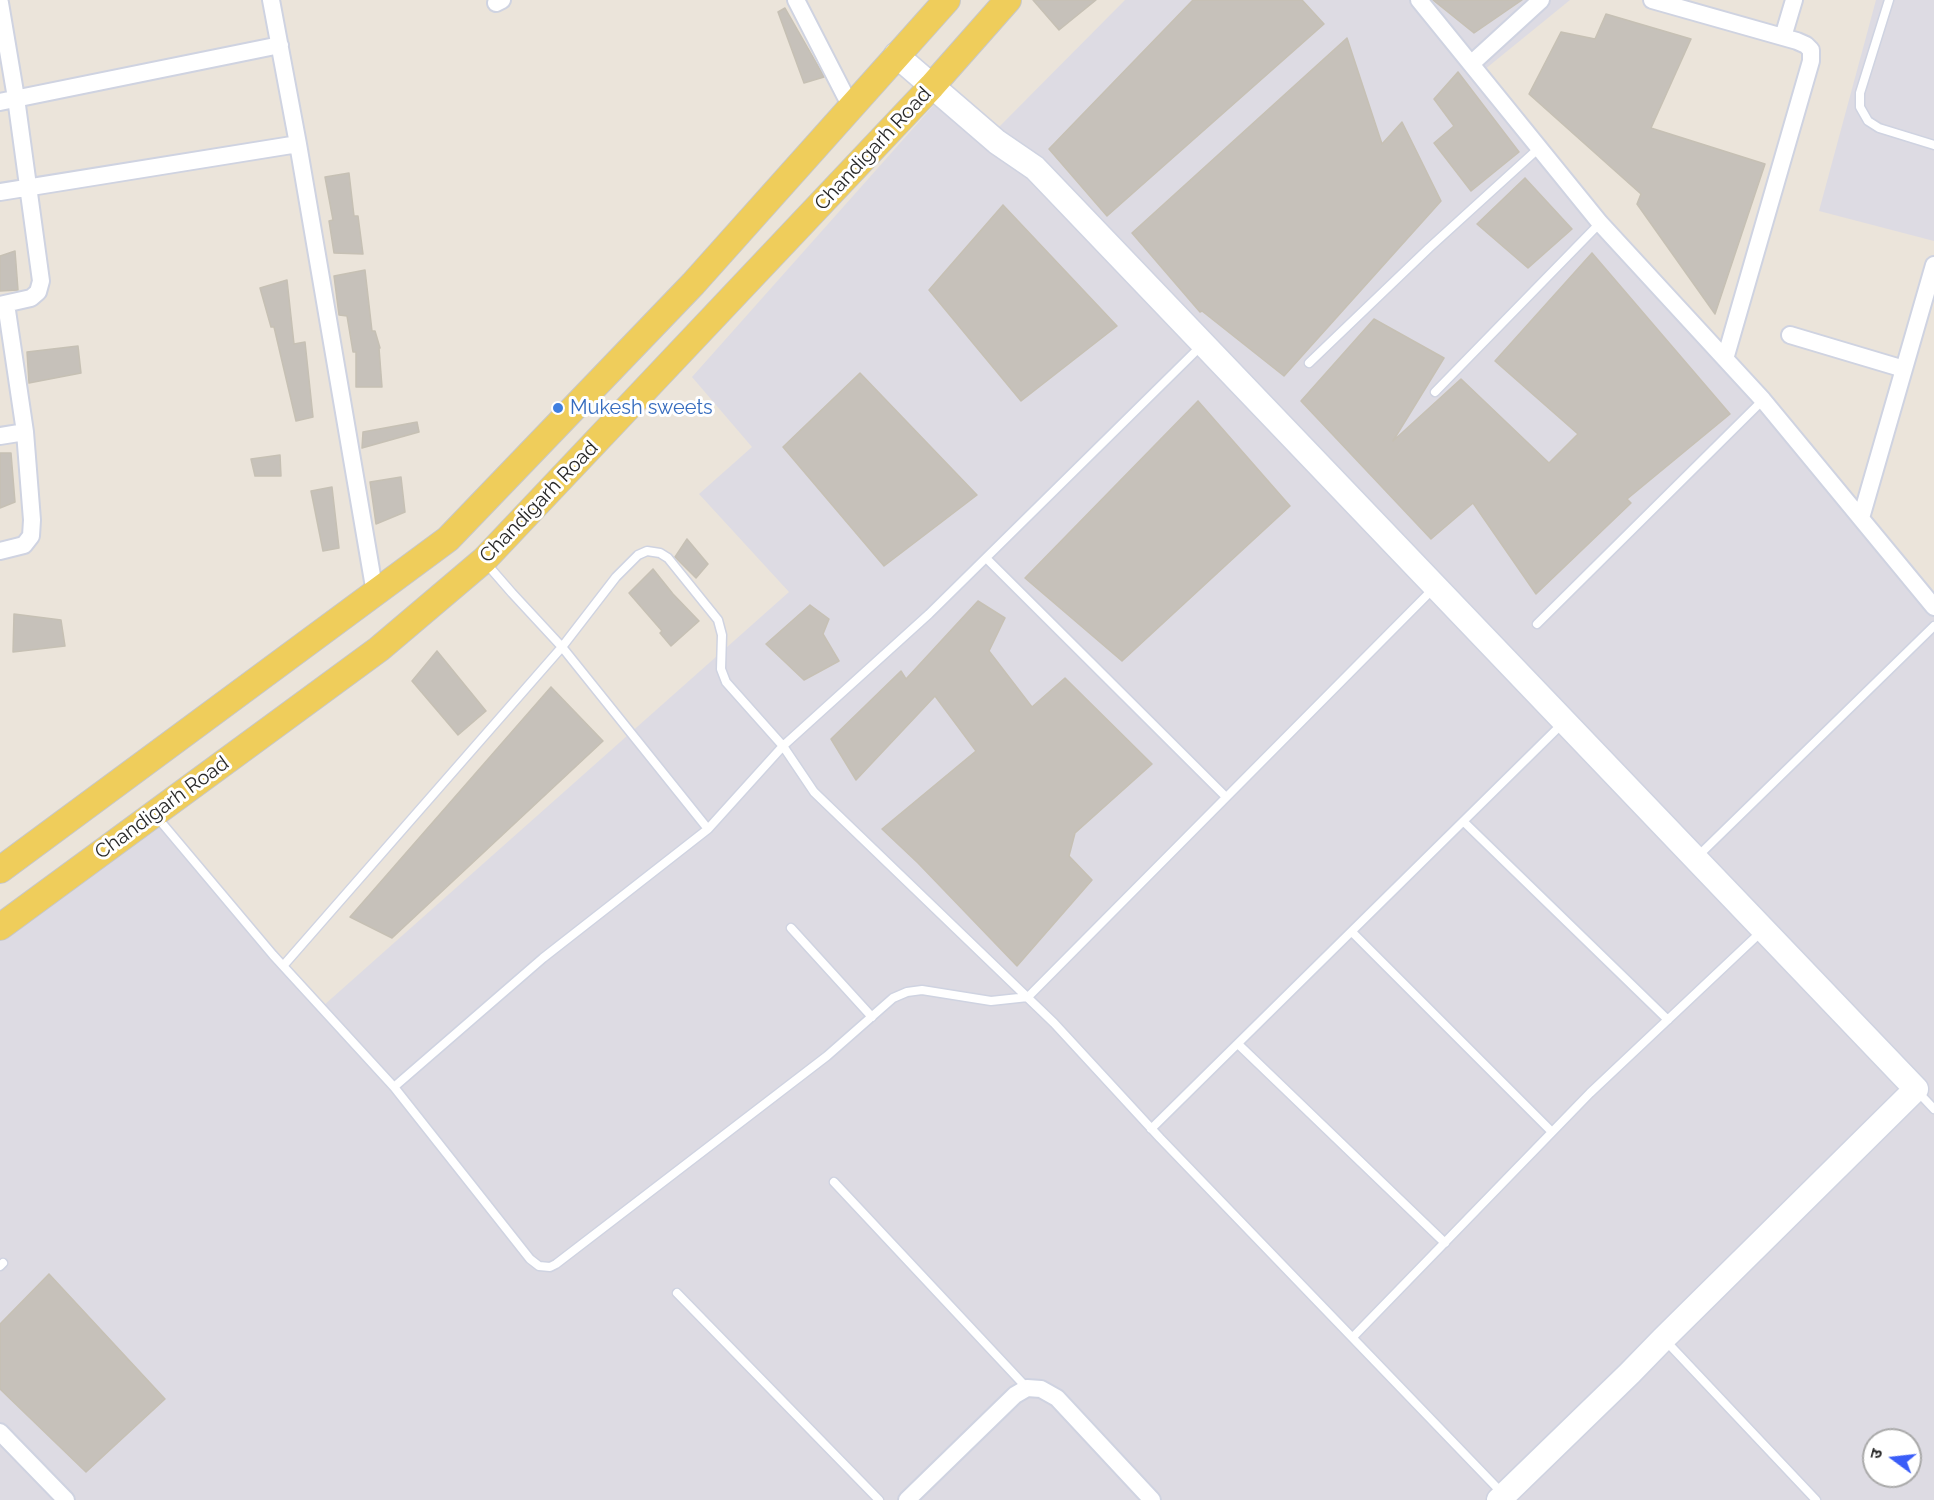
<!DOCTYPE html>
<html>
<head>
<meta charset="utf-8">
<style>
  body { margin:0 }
  #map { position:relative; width:1934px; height:1500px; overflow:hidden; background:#ebe4da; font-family:Raleway,"Noto Sans Devanagari",sans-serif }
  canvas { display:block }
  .north { position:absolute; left:1862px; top:1428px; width:60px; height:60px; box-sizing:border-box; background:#fff; border:2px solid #a9a9a9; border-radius:50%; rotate:285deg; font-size:16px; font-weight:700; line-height:24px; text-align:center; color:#282828 }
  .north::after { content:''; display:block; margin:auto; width:21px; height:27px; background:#3a5df8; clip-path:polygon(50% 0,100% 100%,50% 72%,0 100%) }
</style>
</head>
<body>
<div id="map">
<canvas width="1934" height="1500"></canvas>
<div class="north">उ</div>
</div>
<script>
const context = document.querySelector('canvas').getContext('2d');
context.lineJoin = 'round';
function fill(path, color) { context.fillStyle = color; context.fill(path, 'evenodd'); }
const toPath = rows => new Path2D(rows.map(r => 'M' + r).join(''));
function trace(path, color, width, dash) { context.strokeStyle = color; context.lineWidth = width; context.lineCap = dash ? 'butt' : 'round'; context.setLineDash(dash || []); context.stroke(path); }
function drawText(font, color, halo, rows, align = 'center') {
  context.font = font + ' Raleway,sans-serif'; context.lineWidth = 6; context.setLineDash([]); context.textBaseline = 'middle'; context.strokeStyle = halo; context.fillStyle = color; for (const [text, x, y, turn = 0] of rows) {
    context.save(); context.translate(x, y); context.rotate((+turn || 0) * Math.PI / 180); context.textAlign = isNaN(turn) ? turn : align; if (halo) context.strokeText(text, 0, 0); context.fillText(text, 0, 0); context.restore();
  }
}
fill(toPath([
  [1125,0,1570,0,1484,70,1559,166,1934,616,1934,1500,0,1500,0,938,164,822,323,1006,789,592,699,494,752,447,692,377,941,97,993,133],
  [1874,1440,1910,1440,1910,1476,1874,1476],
  [1876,0,1934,0,1934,241,1819,211]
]), '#dddbe3');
const building = toPath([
  [1033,0,1096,0,1059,30,1033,0],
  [1193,0,1302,0,1324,24,1107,216,1049,149,1193,0],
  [1433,0,1522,0,1474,33,1433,0],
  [785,8,822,73,824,77,804,83,778,12,785,8],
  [1606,14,1691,39,1651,128,1765,164,1715,314,1637,204,1641,194,1529,94,1561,32,1595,39,1606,14],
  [1347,38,1382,144,1402,122,1441,201,1284,376,1202,311,1200,312,1132,233,1347,38],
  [1458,72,1519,152,1471,191,1434,143,1454,126,1434,99,1458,72],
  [349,173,354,216,358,216,363,254,334,253,329,221,333,220,325,177,349,173],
  [1525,178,1572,229,1528,268,1477,224,1525,178],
  [1003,205,1117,326,1021,401,929,290,1003,205],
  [15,251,18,290,0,291,0,256,15,251],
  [1592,253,1730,414,1627,499,1631,503,1536,594,1473,503,1431,539,1301,401,1374,319,1444,358,1393,441,1461,379,1549,463,1578,434,1495,361,1592,253],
  [365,270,372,331,375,331,380,348,379,348,382,387,356,387,356,352,353,352,347,316,339,315,334,276,365,270],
  [287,280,294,344,305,342,313,417,296,421,274,327,271,327,260,288,287,280],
  [78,346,81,373,29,383,27,352,78,346],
  [860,373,977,495,884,566,783,447,860,373],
  [1198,401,1290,506,1122,661,1025,578,1198,401],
  [417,422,419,432,362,448,363,432,417,422],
  [0,453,11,453,15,502,0,508,0,453],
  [280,455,281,476,255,476,251,459,280,455],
  [401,477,405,512,376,524,370,482,401,477],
  [332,487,339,548,323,551,311,491,332,487],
  [687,539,708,564,696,578,675,557,687,539],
  [653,569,673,594,699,621,671,646,660,633,662,631,629,593,653,569],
  [978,601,1005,618,989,651,1032,707,1065,678,1152,764,1075,833,1069,856,1092,880,1017,966,918,863,882,829,976,751,935,696,856,780,831,739,901,671,906,679,978,601],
  [810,605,829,619,823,634,839,661,804,680,766,644,810,605],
  [14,614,61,620,65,646,13,652,14,614],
  [437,651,486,711,458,735,412,681,437,651],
  [551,687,603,741,392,938,350,917,551,687],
  [49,1274,165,1399,86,1472,0,1389,0,1324,49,1274]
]);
fill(building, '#c6c1ba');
trace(building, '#c6c0b4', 1.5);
const lane = toPath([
  [1889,0,1860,93,1860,107,1868,121,1879,128,1934,145],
  [1309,363,1429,248,1539,148],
  [1435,392,1600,223],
  [986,558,1226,797],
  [485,562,512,593,562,647,708,829],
  [1537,624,1763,400],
  [156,816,273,955,394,1087,530,1259,539,1266,550,1267,556,1264,827,1056,893,998,907,992,922,990,991,1001,1028,997,1435,587],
  [1464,822,1668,1020],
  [1698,856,1934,626],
  [791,928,872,1017],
  [1352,932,1552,1132],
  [283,966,562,647,616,577,638,555,647,551,660,553,668,558,718,620,722,635,721,669,726,682,783,746,814,792,1054,1023,1160,1138,1503,1494],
  [1238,1044,1445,1243],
  [394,1087,543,958,708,829,783,746,929,614,1203,344],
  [1918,1092,1934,1109],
  [1151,1129,1563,723],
  [834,1182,1027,1388],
  [0,1266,3,1263],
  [677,1293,879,1500],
  [1353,1337,1590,1093,1761,932],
  [1664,1339,1816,1500]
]);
const street = toPath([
  [271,0,298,144,375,593],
  [796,0,851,107],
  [1419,0,1600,223,1763,400,1934,607],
  [1652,0,1797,41,1806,45,1811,50,1811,61,1725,359],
  [0,3,16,98,41,281,38,292,31,298,0,305],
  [496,3,502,0],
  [1783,37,1794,0],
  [1471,64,1541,0],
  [0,102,280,45],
  [0,192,298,144],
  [1790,335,1904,369],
  [0,436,25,432],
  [1861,518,1934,265],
  [0,551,24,545,31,536,32,520,25,432,6,304],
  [0,1432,66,1500],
  [907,1500,1015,1395,1027,1388,1041,1389,1057,1398,1152,1500]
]);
const secondary = toPath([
  [896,55,997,142,1035,168,1916,1089,1663,1339,1630,1373,1499,1500]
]);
const primary = toPath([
  [0,870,448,539,693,284,947,0],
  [0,927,379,649,484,560,932,86,1008,0]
]);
trace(lane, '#cfd3e1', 11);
trace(street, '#cfd3e1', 20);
trace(secondary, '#cfd3e1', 27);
trace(primary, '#c7c7c7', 28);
trace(lane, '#fff', 8);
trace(street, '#fff', 16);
trace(secondary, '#fff', 24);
trace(primary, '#efcd5b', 26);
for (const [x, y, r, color] of [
  [558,408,6,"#3f7fe0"]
]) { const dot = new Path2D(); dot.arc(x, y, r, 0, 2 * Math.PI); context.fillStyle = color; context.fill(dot); trace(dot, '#fff', 2); }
drawText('20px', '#282828', '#fff', [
  ["Chandigarh Road",873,149,-47],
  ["Chandigarh Road",539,502,-46],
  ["Chandigarh Road",162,808,-36]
]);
drawText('20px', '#366cbe', '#fff', [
  ["Mukesh sweets",570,408]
], 'left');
</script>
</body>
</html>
